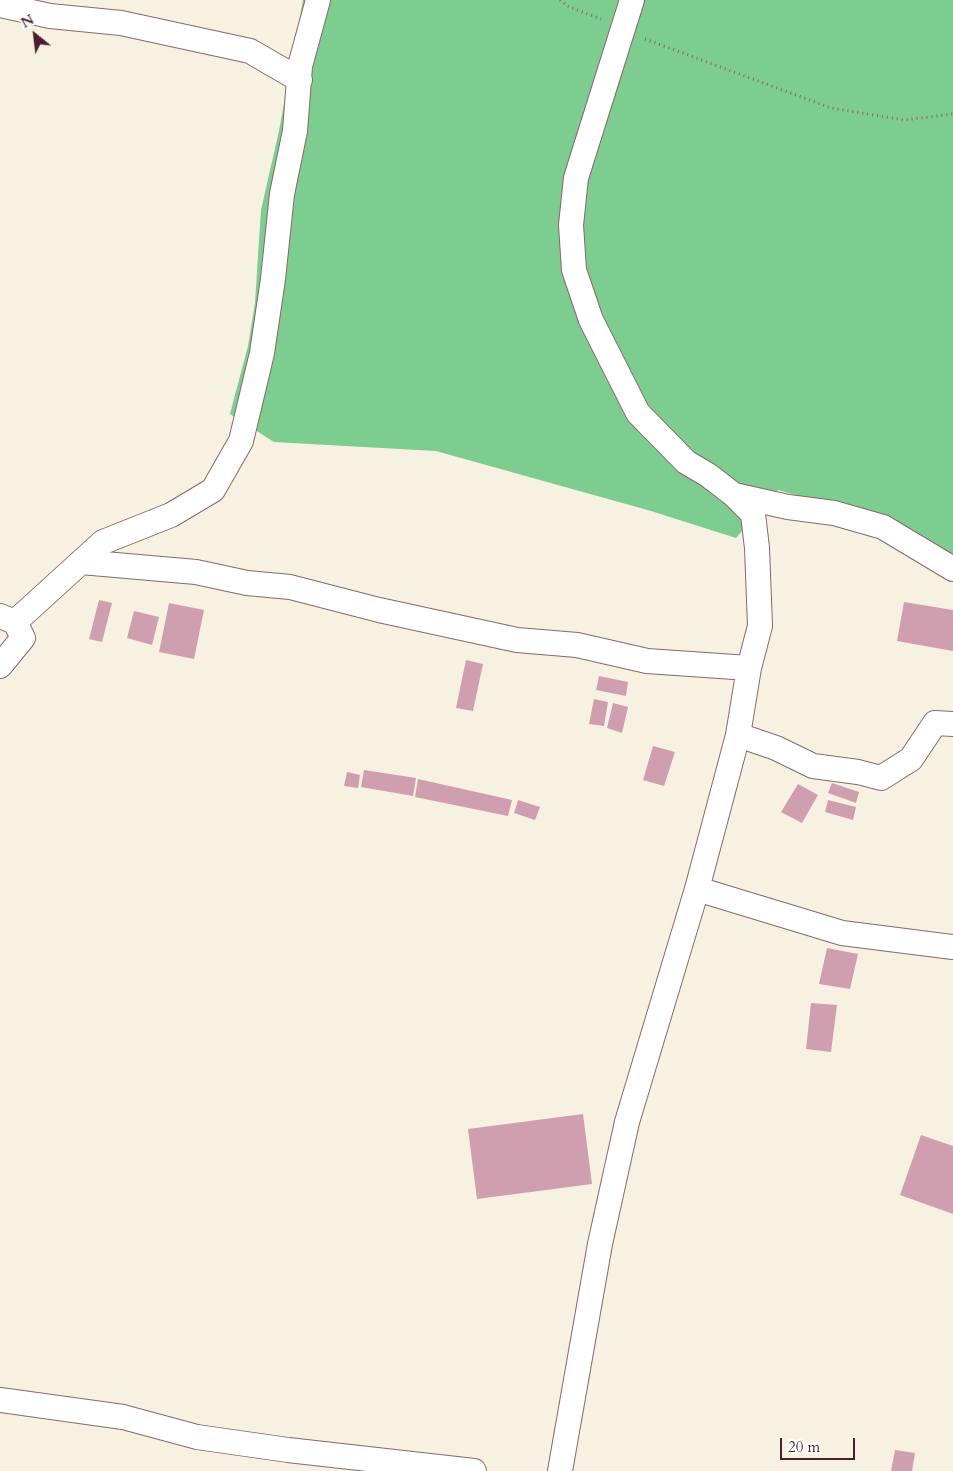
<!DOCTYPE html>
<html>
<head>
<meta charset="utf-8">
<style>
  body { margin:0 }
  #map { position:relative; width:953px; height:1471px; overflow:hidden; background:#f7f1e2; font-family:Cardo,serif }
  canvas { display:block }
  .north { position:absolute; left:10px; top:10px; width:50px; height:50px; -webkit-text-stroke:4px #fff; paint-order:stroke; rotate:331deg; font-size:14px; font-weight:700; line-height:20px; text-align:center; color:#4a1f2b }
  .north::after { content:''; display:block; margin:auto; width:18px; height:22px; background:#4a1f2b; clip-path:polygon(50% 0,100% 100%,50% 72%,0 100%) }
  .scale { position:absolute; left:780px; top:1438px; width:75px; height:22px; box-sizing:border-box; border:2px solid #4a1f2b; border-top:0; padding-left:6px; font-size:15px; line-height:18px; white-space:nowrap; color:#4a1f2b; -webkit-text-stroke:4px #fff; paint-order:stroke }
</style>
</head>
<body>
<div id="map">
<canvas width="953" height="1471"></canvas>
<div class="north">N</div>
<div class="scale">20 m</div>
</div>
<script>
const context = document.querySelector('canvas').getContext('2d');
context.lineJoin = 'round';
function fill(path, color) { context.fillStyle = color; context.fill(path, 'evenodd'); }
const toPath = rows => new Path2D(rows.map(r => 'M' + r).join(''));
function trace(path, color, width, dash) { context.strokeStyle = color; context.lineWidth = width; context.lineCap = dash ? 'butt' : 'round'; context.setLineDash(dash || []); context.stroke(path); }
fill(toPath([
  [303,0,953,0,953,564,908,527,778,490,736,538,651,511,436,451,274,442,230,414,248,346,255,303,261,210,279,131]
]), '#7ccd8f');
fill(toPath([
  [99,600,112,603,102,642,89,639],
  [904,602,953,610,953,651,897,641],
  [169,603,204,610,194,659,159,652],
  [134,611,159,617,152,645,127,638],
  [466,660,483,664,473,711,456,708],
  [599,676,628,682,626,696,596,690],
  [594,699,608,702,604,726,589,724],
  [613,703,628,707,622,733,607,728],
  [653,746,675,752,664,786,643,780],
  [364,770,416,778,413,796,361,787],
  [347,772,360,775,358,788,344,786],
  [418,779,512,800,508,816,415,797],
  [832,783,859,792,856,803,828,793],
  [798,784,818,795,802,823,781,812],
  [518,800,540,807,535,820,514,813],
  [828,800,856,807,853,820,825,812],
  [827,948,858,954,850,989,819,984],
  [811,1003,837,1005,831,1052,806,1049],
  [583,1114,592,1184,477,1199,468,1129],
  [921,1135,953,1146,953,1214,900,1195],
  [895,1450,915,1453,912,1471,891,1471]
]), '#cf9fb0');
const minor = toPath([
  [0,5,50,16,121,23,250,51,300,80],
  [734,495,788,507,834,513,883,527,953,569],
  [81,562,196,572,247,583,290,587,379,610,517,640,577,645,647,661,749,668],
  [0,616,15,622,103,542,171,515,213,490,241,441,262,353,273,279,282,194,295,131,300,66,318,0],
  [0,666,23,638,15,622],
  [738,735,776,748,813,766,858,772,881,778,911,759,935,723,953,724],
  [697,889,842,933,953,947],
  [0,1400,123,1417,197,1437,288,1450,474,1471],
  [560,1471,600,1244,627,1122,697,889,738,735,749,668,760,626,757,548,753,514,734,495,708,475,686,462,638,413,591,320,574,270,571,225,576,178,632,0]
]);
trace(minor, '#87686b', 26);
trace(toPath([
  [560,0,567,6,601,19],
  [645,39,831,108,904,120,953,114]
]), '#87686b', 3, [1, 4]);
trace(minor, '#fff', 24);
</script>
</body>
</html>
